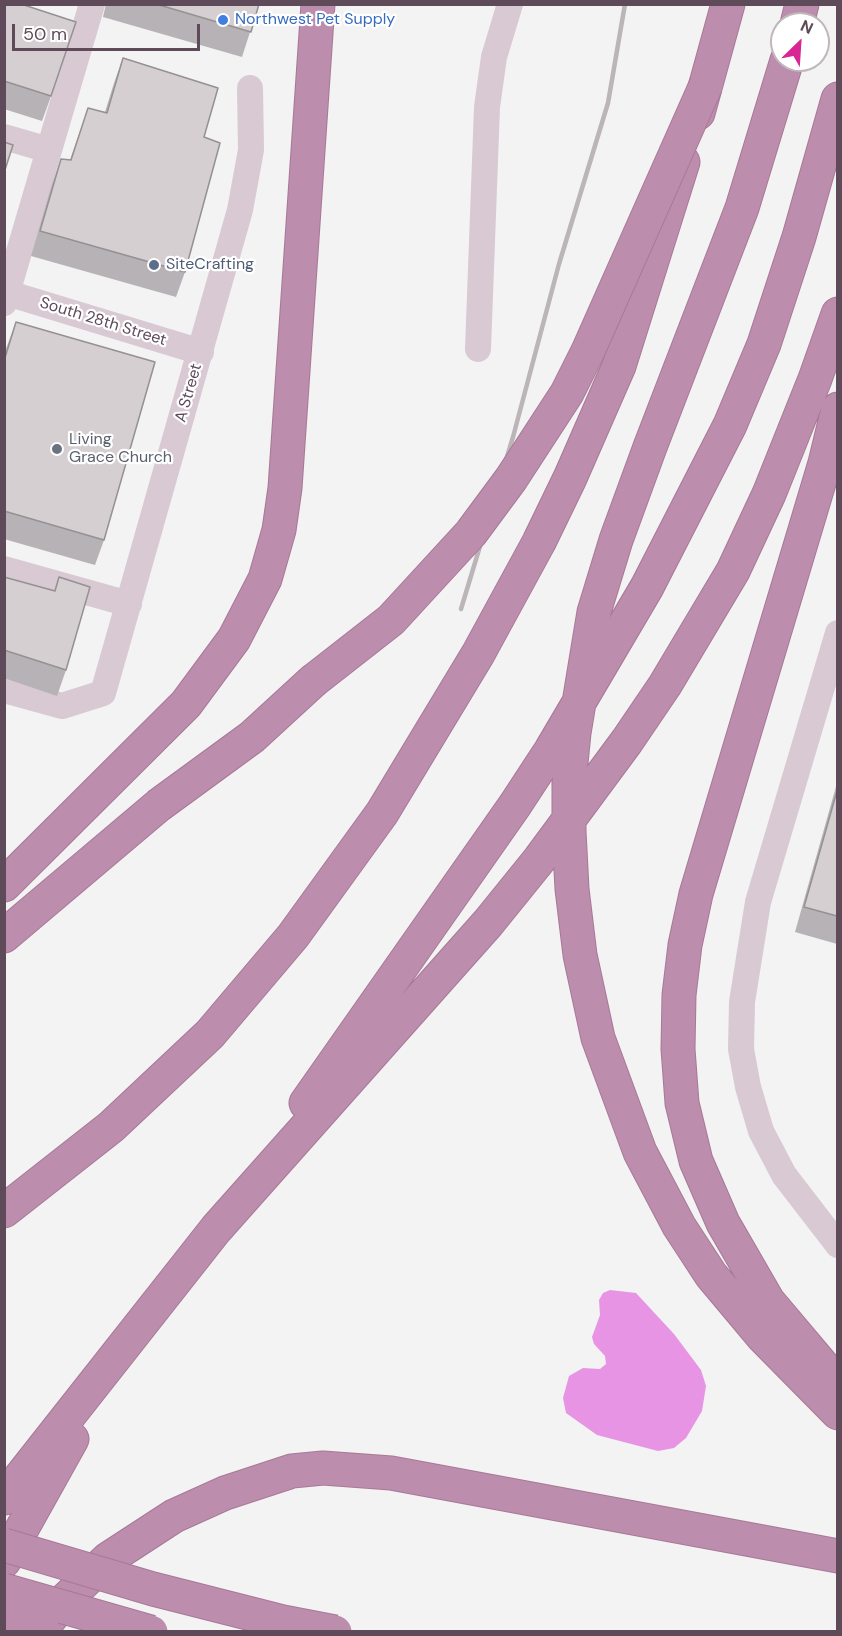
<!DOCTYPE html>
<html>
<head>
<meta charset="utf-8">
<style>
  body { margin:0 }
  #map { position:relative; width:842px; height:1636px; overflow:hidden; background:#f2f3f2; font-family:"DM Sans",sans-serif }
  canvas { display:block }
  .frame { position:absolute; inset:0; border:6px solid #5e4a58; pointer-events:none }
  .north { position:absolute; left:770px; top:12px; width:60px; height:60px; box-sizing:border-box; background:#fff; border:2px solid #bfb7bc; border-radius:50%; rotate:25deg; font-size:16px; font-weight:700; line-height:24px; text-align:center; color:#5e4a58 }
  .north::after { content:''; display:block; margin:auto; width:21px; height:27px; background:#d92694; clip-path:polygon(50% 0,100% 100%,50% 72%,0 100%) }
  .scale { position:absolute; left:12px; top:24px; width:188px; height:27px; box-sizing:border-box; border:3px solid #5e4a58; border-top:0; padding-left:8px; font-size:18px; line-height:21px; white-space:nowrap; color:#5e4a58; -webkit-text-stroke:4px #fff; paint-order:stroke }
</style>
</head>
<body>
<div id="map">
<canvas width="842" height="1636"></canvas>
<div class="frame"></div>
<div class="north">N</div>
<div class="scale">50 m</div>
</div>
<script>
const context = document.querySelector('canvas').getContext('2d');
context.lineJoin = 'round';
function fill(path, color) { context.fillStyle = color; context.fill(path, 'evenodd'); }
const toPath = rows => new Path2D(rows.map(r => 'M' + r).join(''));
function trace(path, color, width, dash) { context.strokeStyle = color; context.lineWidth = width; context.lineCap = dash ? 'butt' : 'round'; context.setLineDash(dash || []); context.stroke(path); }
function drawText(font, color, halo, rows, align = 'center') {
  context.font = font + ' "DM Sans",sans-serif'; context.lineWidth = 4.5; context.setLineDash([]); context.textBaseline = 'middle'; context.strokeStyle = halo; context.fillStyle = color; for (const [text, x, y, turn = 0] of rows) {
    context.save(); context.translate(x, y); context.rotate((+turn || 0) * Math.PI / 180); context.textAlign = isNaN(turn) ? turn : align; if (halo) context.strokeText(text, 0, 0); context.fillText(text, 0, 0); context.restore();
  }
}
fill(toPath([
  [610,1290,636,1293,674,1334,701,1370,706,1386,702,1411,686,1438,674,1448,658,1451,597,1435,566,1413,563,1398,569,1376,583,1368,600,1369,606,1364,605,1356,594,1344,592,1337,600,1315,599,1300,603,1293]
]), '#e794e4');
const highway = toPath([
  [797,24,802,4],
  [787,60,742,208,650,447,616,540,594,612,574,733,569,783,569,831,572,889,580,955,598,1038,640,1152,679,1226,711,1275,763,1337,838,1413],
  [698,113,728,4],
  [838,409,825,463,696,894,685,945,679,995,678,1049,682,1103,696,1161,723,1223,768,1301,838,1384],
  [4,885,186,704,234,639,265,579,279,530,285,488,318,4],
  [4,936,159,805,252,737,313,681],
  [306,1103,515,805,551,750,647,587,730,425,764,344,799,237,838,99],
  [4,1211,111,1127,210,1034,293,936,382,813,478,654,539,542,570,478,619,366,683,162],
  [4,1498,216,1229,488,923,539,860,627,741,665,685,733,571,769,494,815,379,838,314],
  [4,1561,72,1439],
  [43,1627,64,1601,108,1559,174,1516,225,1493,292,1471,323,1468,391,1473,838,1556]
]);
trace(highway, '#a87897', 35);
trace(toPath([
  [4,137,49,150],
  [4,292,201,352],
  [4,303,92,4],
  [478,349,487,107,494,57,510,4],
  [4,569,129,604],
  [838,633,758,902,742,1002,741,1049,748,1087,761,1131,784,1175,838,1245],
  [4,690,62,706,103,693,240,210,251,150,250,88]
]), '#d8c9d3', 26);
trace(highway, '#bc8dac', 33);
trace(toPath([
  [461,609,513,437,559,264,608,103,625,4]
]), '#bbb4b8', 4.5);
const highwayBridge = toPath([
  [313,681,391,620,471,533,511,479,567,393,588,351,706,85],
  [4,1545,153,1589,283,1622,335,1632],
  [4,1590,151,1632],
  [4,1620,44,1632]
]);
trace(highwayBridge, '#a87897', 35, []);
trace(highwayBridge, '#bc8dac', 33);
fill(toPath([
  [4,4,51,96,42,121,4,109],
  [106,4,259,4,242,57,103,17],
  [123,58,204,137,185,272,176,297,31,256,52,184,61,159,70,160,88,108,105,112,114,83],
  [16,322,104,540,95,565,4,539,4,354],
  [4,577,54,591,59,577,66,670,57,696,4,678],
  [837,783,837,944,795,932]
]), '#b7b2b5');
const building = toPath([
  [4,4,21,4,76,22,51,96,4,81,4,4],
  [156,4,259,4,251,32,156,4],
  [123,58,218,88,204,137,220,143,185,272,40,231,61,159,71,160,88,108,107,113,123,58],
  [4,142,13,145,4,173,4,142],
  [16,322,155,362,104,540,4,511,4,361,16,322],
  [4,577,55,591,59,577,90,587,66,670,4,650,4,577],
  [837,791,837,916,804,907,837,791]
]);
fill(building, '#d5cfd2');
trace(building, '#959193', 1.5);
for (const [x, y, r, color] of [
  [223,20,6,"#3f7fe0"],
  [154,265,6,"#5c6f8a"],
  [57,449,6,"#6b7280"]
]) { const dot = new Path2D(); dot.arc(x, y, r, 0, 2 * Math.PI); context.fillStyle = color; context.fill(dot); trace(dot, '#fff', 2); }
drawText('16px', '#366cbe', '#fff', [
  ["Northwest Pet Supply",235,20]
], 'left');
drawText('16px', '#4e5e75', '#fff', [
  ["SiteCrafting",166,265]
], 'left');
drawText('16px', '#5e4a58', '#fff', [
  ["South 28th Street",103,322,17],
  ["A Street",189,393,-74]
]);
drawText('16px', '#5b616d', '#fff', [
  ["Living",69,440],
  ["Grace Church",69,458]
], 'left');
</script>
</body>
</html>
